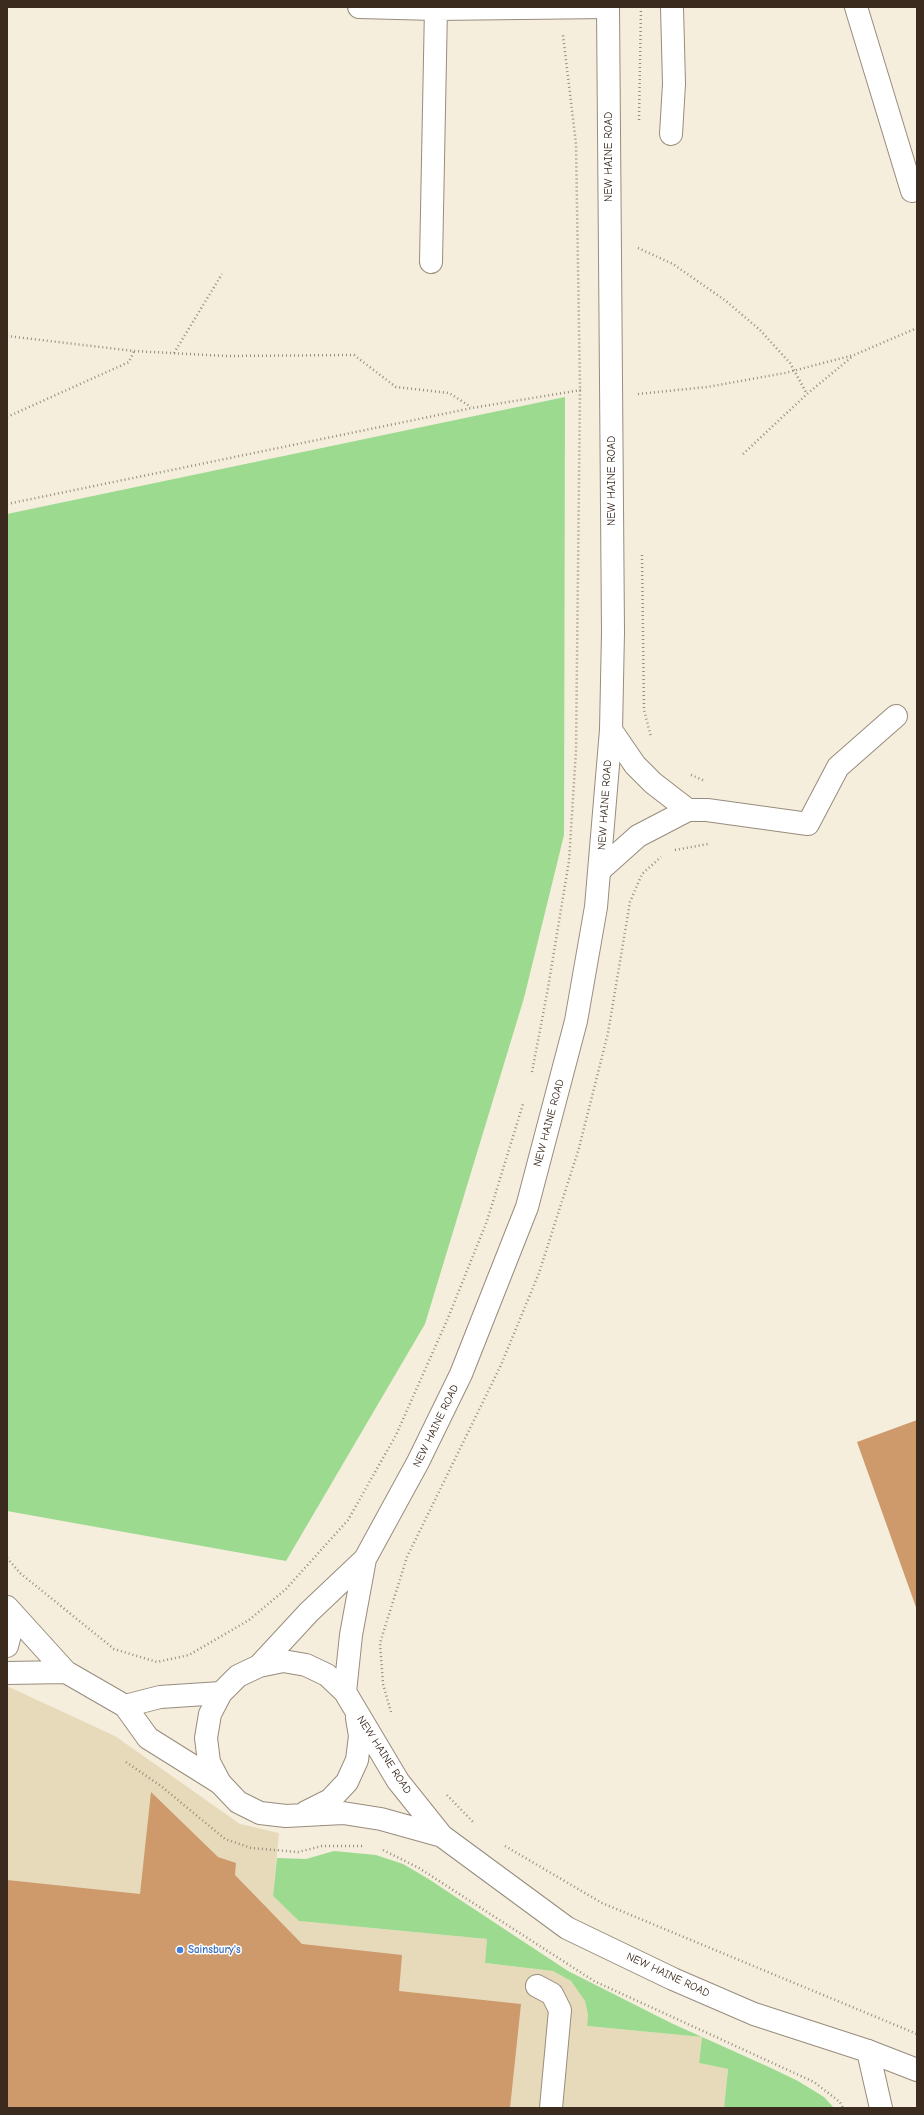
<!DOCTYPE html>
<html>
<head>
<meta charset="utf-8">
<style>
  body { margin:0 }
  #map { position:relative; width:924px; height:2115px; overflow:hidden; background:#f5eedc; font-family:"Comic Neue",sans-serif }
  canvas { display:block }
  .frame { position:absolute; inset:0; border:8px solid #3b2a1e; pointer-events:none }
</style>
</head>
<body>
<div id="map">
<canvas width="924" height="2115"></canvas>
<div class="frame"></div>
</div>
<script>
const context = document.querySelector('canvas').getContext('2d');
context.lineJoin = 'round';
function fill(path, color) { context.fillStyle = color; context.fill(path, 'evenodd'); }
const toPath = rows => new Path2D(rows.map(r => 'M' + r).join(''));
function trace(path, color, width, dash) { context.strokeStyle = color; context.lineWidth = width; context.lineCap = dash ? 'butt' : 'round'; context.setLineDash(dash || []); context.stroke(path); }
function drawText(font, color, halo, rows, align = 'center') {
  context.font = font + ' "Comic Neue",sans-serif'; context.lineWidth = 3; context.setLineDash([]); context.textBaseline = 'middle'; context.strokeStyle = halo; context.fillStyle = color; for (const [text, x, y, turn = 0] of rows) {
    context.save(); context.translate(x, y); context.rotate((+turn || 0) * Math.PI / 180); context.textAlign = isNaN(turn) ? turn : align; if (halo) context.strokeText(text, 0, 0); context.fillText(text, 0, 0); context.restore();
  }
}
fill(toPath([
  [9,1687,115,1736,240,1824,279,1833,273,1896,299,1921,487,1939,485,1963,553,1971,571,1981,585,2001,588,2015,587,2026,702,2037,699,2063,728,2069,724,2108,7,2108,7,1688]
]), '#e6daba');
fill(toPath([
  [565,397,564,835,524,998,425,1324,286,1561,7,1511,7,514],
  [334,1851,376,1855,403,1864,427,1878,568,1971,671,2023,771,2068,798,2081,824,2097,834,2108,724,2108,728,2069,699,2063,702,2037,587,2026,588,2015,585,2001,571,1981,553,1971,485,1963,487,1939,299,1921,273,1896,277,1858,306,1859]
]), '#9cda90');
fill(toPath([
  [917,1420,917,1610,857,1442],
  [151,1792,218,1857,236,1863,235,1875,302,1944,402,1955,399,1991,521,2004,510,2108,7,2108,7,1880,140,1894]
]), '#ce9a6c');
const minor = toPath([
  [359,7,435,9,608,7],
  [856,7,912,191],
  [671,134,674,84,672,7],
  [431,262,436,7],
  [611,730,635,765,653,783,688,810],
  [600,870,638,836,688,810,707,810,808,824,838,767,896,716],
  [7,1607,66,1672,125,1706,148,1738,220,1783],
  [7,1646,12,1627,9,1611],
  [7,1673,66,1672],
  [125,1706,160,1697,221,1693],
  [537,1986,552,1994,560,2010,551,2108],
  [868,2051,881,2108]
]);
const major = toPath([
  [259,1666,309,1612,365,1559,418,1462,461,1374,527,1207,576,1021,596,907,611,730,613,632,608,7],
  [345,1692,351,1635,365,1559],
  [306,1812,330,1800,347,1782,357,1760,360,1736,357,1718],
  [442,1836,381,1819,343,1813,286,1816,260,1813,238,1802,220,1783,209,1762,206,1738,210,1714,221,1693,238,1676,259,1666,283,1661,306,1665,327,1675,345,1692,398,1781,442,1836,567,1928,673,1979,754,2014,868,2051,917,2070]
]);
trace(minor, '#988c7d', 24);
trace(major, '#988c7d', 24);
trace(toPath([
  [639,120,641,7],
  [638,248,673,264,726,301,760,330,790,363,807,394],
  [7,336,134,351,226,356,354,355,396,387,449,393,471,407],
  [174,353,222,274],
  [638,394,707,387,785,373,854,355,917,328],
  [7,417,129,362,134,351],
  [743,454,807,394,853,356],
  [7,504,472,408,581,390],
  [642,555,644,710,651,737],
  [691,775,705,781],
  [675,850,708,844],
  [532,1072,548,988,569,861,576,751,580,390,576,144,563,35],
  [7,1558,20,1573,114,1649,157,1662,189,1655,249,1620,286,1589,348,1520,396,1435,448,1318,487,1221,523,1104],
  [391,1712,383,1684,380,1643,407,1557,501,1365,539,1273,579,1148,608,1033,630,902,642,874,661,857],
  [126,1762,161,1786,225,1839,251,1848,298,1852,322,1846,364,1846],
  [447,1795,474,1823],
  [505,1846,602,1903,917,2034],
  [383,1850,419,1868,594,1981,814,2082,840,2102,843,2108]
]), '#988c7d', 2.5, [1, 3]);
trace(minor, '#fff', 22);
trace(major, '#fff', 22);
for (const [x, y, r, color] of [
  [180,1950,4,"#3f7fe0"]
]) { const dot = new Path2D(); dot.arc(x, y, r, 0, 2 * Math.PI); context.fillStyle = color; context.fill(dot); trace(dot, '#fff', 1.5); }
drawText('11px', '#3b2a1e', '#fff', [
  ["NEW HAINE ROAD",609,157,-90],
  ["NEW HAINE ROAD",612,481,-90],
  ["NEW HAINE ROAD",605,805,-86],
  ["NEW HAINE ROAD",549,1123,-75],
  ["NEW HAINE ROAD",436,1426,-64],
  ["NEW HAINE ROAD",384,1755,57],
  ["NEW HAINE ROAD",668,1975,25]
]);
drawText('bold 11px', '#366cbe', '#fff', [
  ["Sainsbury's",188,1950]
], 'left');
</script>
</body>
</html>
